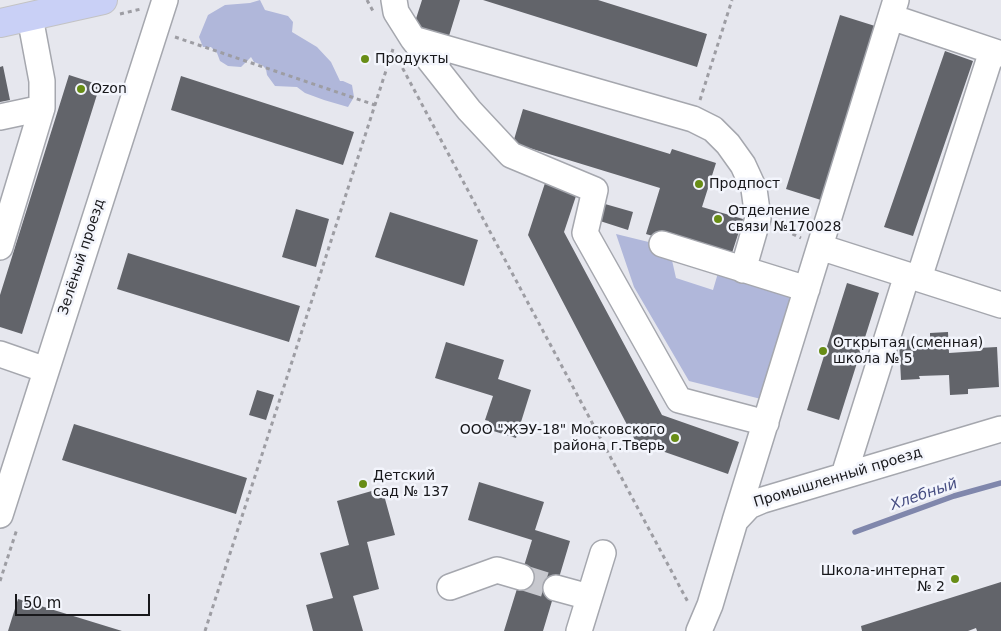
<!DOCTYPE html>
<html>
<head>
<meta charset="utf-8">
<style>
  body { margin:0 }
  #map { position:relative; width:1001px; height:631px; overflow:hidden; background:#e6e7ee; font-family:"DejaVu Sans",sans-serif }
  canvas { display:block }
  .scale { position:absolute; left:15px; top:594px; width:135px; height:22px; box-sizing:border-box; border:2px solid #18181b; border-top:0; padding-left:6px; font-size:15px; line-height:18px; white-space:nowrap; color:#18181b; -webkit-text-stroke:4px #f3f5fc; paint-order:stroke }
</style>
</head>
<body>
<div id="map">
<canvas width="1001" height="631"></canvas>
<div class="scale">50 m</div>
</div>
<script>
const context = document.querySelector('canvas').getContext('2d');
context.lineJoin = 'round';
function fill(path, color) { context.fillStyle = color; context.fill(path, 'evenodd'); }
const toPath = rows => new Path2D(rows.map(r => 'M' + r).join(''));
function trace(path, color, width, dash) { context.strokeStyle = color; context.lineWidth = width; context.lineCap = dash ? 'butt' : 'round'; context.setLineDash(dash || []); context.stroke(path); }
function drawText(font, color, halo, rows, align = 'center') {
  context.font = font + ' "DejaVu Sans",sans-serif'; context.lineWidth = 5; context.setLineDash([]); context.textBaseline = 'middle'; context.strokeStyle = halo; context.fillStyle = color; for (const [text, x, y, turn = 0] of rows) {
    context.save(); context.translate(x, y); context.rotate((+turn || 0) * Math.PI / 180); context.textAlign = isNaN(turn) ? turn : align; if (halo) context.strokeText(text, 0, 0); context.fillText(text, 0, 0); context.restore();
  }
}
fill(toPath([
  [260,0,265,10,288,16,293,22,292,32,317,47,331,62,340,81,343,81,352,85,354,97,348,107,324,100,305,93,297,87,275,86,267,75,266,69,262,65,254,62,251,57,241,67,228,66,220,61,217,53,211,47,203,47,199,37,208,15,225,5,250,3],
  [616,234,669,247,676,278,713,290,718,273,791,295,794,300,765,400,689,381,634,287]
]), '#b0b7da');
trace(toPath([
  [855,532,954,496,1001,483]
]), '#8087ac', 5.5);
fill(toPath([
  [422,0,460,0,449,36,414,25],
  [483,0,598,0,707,34,697,67],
  [840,15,875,26,821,200,786,189],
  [945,51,973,61,913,236,884,227],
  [3,66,10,100,0,102,0,67],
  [69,75,100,85,22,334,0,327,0,295],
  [181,76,354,132,343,165,171,110],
  [523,109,670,154,672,149,716,163,702,207,743,219,730,259,646,234,660,188,513,143],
  [547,177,579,187,564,232,662,415,739,442,728,474,636,442,528,235],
  [605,204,633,212,628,230,600,221],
  [296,209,329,219,316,267,282,257],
  [390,212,478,240,464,286,375,257],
  [128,253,300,306,289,342,117,289],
  [847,283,879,293,839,420,807,410],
  [948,332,949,353,979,351,979,348,997,347,999,387,968,389,968,394,950,395,949,375,919,376,920,379,901,380,899,340,930,339,930,333],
  [446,342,504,360,498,379,531,390,516,438,487,429,489,421,485,420,493,396,435,378],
  [257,390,274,395,266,420,249,415],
  [74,424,247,478,236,514,62,460],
  [479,482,544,502,535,530,570,541,543,631,504,631,532,540,468,520],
  [382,488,395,535,367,542,379,589,353,596,363,631,313,631,306,605,333,598,320,553,349,545,337,501],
  [1001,582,1001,631,977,631,976,628,968,631,862,631,861,626],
  [18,599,122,631,8,631]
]), '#62646a');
trace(toPath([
  [521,577,556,588]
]), '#c7c8ce', 25, [25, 12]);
const minor = toPath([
  [394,0,396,12,413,39,469,110,511,155,595,190,585,233,679,400,766,423],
  [891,17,1001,54],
  [413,39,693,119,713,129,728,144,743,165,754,189,758,218,743,270],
  [0,117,42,108],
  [662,244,807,289],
  [0,247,42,108,42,81,30,17],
  [820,247,1001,305],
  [919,278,992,51],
  [0,354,46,370],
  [844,475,907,275],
  [0,515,165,0],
  [735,521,896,0],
  [450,587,497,570,521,577],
  [556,588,589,597],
  [579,631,603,553],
  [699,631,710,605,735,521,749,506,763,500,1001,429]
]);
const major = toPath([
  [0,23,103,0]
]);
trace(minor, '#a5a7ae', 28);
trace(major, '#c3c3c4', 30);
trace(toPath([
  [367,0,374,13],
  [120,14,141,9],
  [175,37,375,105],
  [395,54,689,604],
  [700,100,732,0],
  [778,227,801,238],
  [0,581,17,529],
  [205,631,393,49]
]), '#9d9da3', 3, [4, 4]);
trace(minor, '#fff', 25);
trace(major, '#c9d0f6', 28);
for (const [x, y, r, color] of [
  [365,59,5,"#688d16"],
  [81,89,5,"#688d16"],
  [699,184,5,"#688d16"],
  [718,219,5,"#688d16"],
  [823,351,5,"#688d16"],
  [675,438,5,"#688d16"],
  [363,484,5,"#688d16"],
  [955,579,5,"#688d16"]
]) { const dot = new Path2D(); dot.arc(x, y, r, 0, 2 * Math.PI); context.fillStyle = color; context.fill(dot); trace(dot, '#f3f5fc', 2); }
drawText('14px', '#18181b', '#f3f5fc', [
  ["Продукты",375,59],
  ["Ozon",91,89],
  ["Продпост",709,184],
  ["Отделение",728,211],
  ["связи №170028",728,227],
  ["Открытая (сменная)",833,343],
  ["школа № 5",833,359],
  ["ООО \"ЖЭУ-18\" Московского",665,430,"right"],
  ["района г.Тверь",665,446,"right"],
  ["Детский",373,476],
  ["сад № 137",373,492],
  ["Школа-интернат",945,571,"right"],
  ["№ 2",945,587,"right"]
], 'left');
drawText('14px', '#18181b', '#f3f5fc', [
  ["Зелёный проезд",82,257,-72],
  ["Промышленный проезд",838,478,-17]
]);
drawText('italic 15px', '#474e82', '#f3f5fc', [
  ["Хлебный",924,495,-19]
]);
</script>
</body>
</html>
